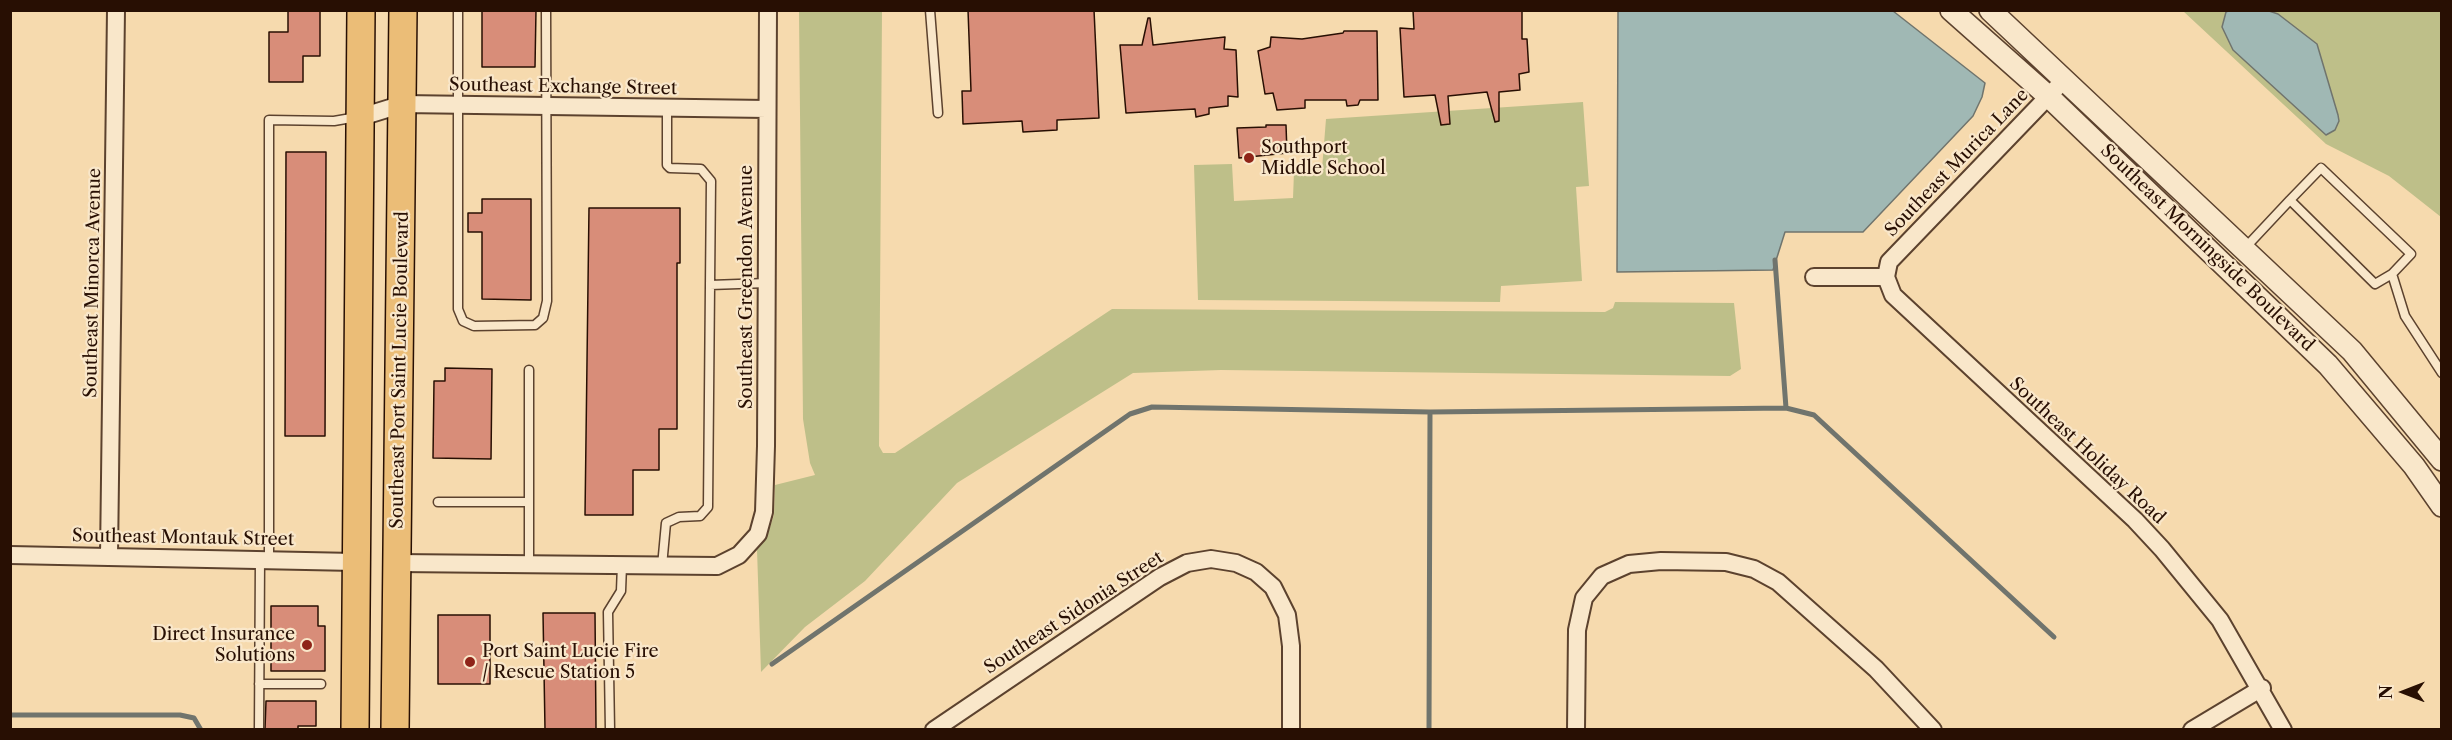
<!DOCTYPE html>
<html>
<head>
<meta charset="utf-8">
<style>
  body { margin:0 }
  #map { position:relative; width:2452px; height:740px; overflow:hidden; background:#f6daae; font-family:"Libre Caslon Text",serif }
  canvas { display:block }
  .frame { position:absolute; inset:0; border:12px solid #280f03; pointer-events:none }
  .north { position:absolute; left:2374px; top:662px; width:60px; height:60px; -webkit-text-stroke:4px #f9e7ca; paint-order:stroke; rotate:270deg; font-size:16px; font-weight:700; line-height:24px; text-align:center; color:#280f03 }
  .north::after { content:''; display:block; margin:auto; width:21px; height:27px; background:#280f03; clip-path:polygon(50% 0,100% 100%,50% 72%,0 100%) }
</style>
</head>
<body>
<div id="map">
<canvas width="2452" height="740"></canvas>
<div class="frame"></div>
<div class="north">N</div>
</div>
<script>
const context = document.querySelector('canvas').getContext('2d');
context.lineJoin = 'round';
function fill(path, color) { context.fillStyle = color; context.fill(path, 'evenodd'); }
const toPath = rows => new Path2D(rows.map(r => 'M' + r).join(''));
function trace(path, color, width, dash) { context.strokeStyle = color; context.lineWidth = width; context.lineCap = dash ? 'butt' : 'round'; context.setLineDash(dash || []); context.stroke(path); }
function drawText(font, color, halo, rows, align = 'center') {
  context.font = font + ' "Libre Caslon Text",serif'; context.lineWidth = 4.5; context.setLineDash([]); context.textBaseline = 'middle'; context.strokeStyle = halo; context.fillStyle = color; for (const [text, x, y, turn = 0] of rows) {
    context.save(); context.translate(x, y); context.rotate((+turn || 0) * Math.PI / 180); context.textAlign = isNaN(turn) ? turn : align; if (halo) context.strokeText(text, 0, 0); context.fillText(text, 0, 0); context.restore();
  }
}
fill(toPath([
  [799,11,882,11,879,446,883,453,895,453,1112,309,1605,312,1613,308,1615,302,1734,303,1741,369,1730,376,1221,370,1133,373,957,483,865,581,805,627,761,672,757,549,767,536,774,515,775,485,815,475,810,463,803,419],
  [2183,11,2441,11,2441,217,2389,176,2326,144],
  [1583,102,1589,186,1576,187,1582,281,1501,286,1500,302,1198,300,1194,165,1232,164,1234,201,1293,198,1294,172,1322,169,1326,119]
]), '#bebf89');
const water = toPath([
  [1618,11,1893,11,1985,83,1982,97,1973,116,1863,232,1785,232,1773,270,1617,272,1618,11],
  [2228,11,2269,11,2278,14,2317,44,2338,115,2339,121,2335,130,2326,135,2233,50,2222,27,2226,12,2228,11]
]);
fill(water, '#a0b8b4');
trace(water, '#70746d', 1.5);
trace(toPath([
  [1775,260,1786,408],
  [772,664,1130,414,1152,407,1430,412,1786,408,1814,415,2054,637],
  [10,715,180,715,194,718,201,730],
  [1429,730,1430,412]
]), '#70746d', 5);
const building = toPath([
  [288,10,320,10,320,56,303,56,303,82,269,82,269,32,288,32,288,10],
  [482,10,536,10,535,67,482,67,482,10],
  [968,10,1094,10,1099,118,1057,120,1057,130,1023,132,1022,121,963,124,962,91,971,91,968,10],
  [1413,10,1522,10,1522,39,1527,39,1529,72,1519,74,1520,90,1499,92,1499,121,1495,122,1487,92,1448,96,1450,124,1441,125,1435,95,1404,97,1400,28,1414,29,1413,10],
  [1148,18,1150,18,1153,45,1225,37,1224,49,1236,50,1238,97,1228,96,1228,106,1209,108,1209,114,1196,117,1195,109,1126,113,1120,45,1142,45,1148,18],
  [1344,31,1377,31,1378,100,1360,100,1358,105,1347,106,1346,100,1305,100,1305,108,1277,110,1273,93,1265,94,1258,51,1270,47,1271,37,1302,39,1343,33,1344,31],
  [1266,125,1286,125,1287,153,1239,158,1237,128,1266,127,1266,125],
  [286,152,326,152,325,436,285,436,286,152],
  [482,199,531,199,531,300,482,299,482,232,468,232,468,213,482,213,482,199],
  [589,208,680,208,680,263,677,263,677,429,659,429,659,470,633,470,633,515,585,515,589,208],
  [445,368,492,369,491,459,433,458,434,381,445,381,445,368],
  [271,606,318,606,318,626,325,626,325,671,271,671,271,606],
  [543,613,595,613,596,729,545,729,543,613],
  [438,615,490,615,490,684,438,684,438,615],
  [266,701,316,701,316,726,298,726,298,729,265,729,266,701]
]);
fill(building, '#d88d79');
trace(building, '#280f03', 1.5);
const service = toPath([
  [458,10,458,309,463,321,474,326,535,325,543,318,547,301,546,10],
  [930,10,938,113],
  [667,108,667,165,670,168,701,169,711,181,710,285],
  [2321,168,2411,254,2392,274,2375,284,2290,200,2321,168],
  [2245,248,2290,200],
  [2392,274,2405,316,2442,373],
  [529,370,529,564],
  [438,502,529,502],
  [269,559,269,120,334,121,357,117],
  [662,566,666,523,679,517,700,516,708,507,710,285,767,283],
  [259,684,321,684],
  [259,730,260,559],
  [610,730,608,612,621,591,622,565]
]);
const minor = toPath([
  [2064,80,1889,262,1886,277,1893,295,2135,520,2162,549,2220,620,2283,730],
  [361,117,403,104,767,109],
  [1814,277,1886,277],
  [10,555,355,562],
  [109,556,116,10],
  [397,563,717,566,739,555,758,534,764,512,766,446,768,10],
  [934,730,1160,577,1187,563,1211,559,1236,563,1256,572,1273,587,1287,615,1291,646,1291,730],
  [1576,730,1577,630,1584,598,1602,576,1629,564,1661,561,1726,562,1754,569,1778,582,1876,669,1933,730],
  [2192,730,2262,688]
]);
const tertiary = toPath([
  [1951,10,2048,96,2328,365,2414,466,2442,506],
  [1990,10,2352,351,2442,460]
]);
const primary = toPath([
  [355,730,361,10],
  [395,730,403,10]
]);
trace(service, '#5c422e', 11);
trace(minor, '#5c422e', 20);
trace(tertiary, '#5c422e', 24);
trace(primary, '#280f03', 30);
trace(service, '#f9e7ca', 8);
trace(minor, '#f9e7ca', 16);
trace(tertiary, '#f9e7ca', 21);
trace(primary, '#ebbd77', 27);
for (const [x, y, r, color] of [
  [1249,158,6,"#8f2418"],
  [307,645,6,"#8f2418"],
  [470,662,6,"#8f2418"]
]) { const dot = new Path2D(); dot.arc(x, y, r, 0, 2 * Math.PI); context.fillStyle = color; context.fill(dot); trace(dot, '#f9e7ca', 2); }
drawText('18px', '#280f03', '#f9e7ca', [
  ["Southeast Exchange Street",563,87,1],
  ["Southeast Murica Lane",1957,163,-46],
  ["Southeast Morningside Boulevard",2207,248,44],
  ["Southeast Minorca Avenue",93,283,-89],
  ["Southeast Greendon Avenue",747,287,-90],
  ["Southeast Port Saint Lucie Boulevard",400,370,-89],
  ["Southeast Holiday Road",2087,451,43],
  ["Southeast Montauk Street",183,538,1],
  ["Southeast Sidonia Street",1074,613,-33]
]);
drawText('18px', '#280f03', '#f9e7ca', [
  ["Southport",1261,148],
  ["Middle School",1261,169],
  ["Direct Insurance",295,635,"right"],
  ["Solutions",295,656,"right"],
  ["Port Saint Lucie Fire",482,652],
  ["/ Rescue Station 5",482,673]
], 'left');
</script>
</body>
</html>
